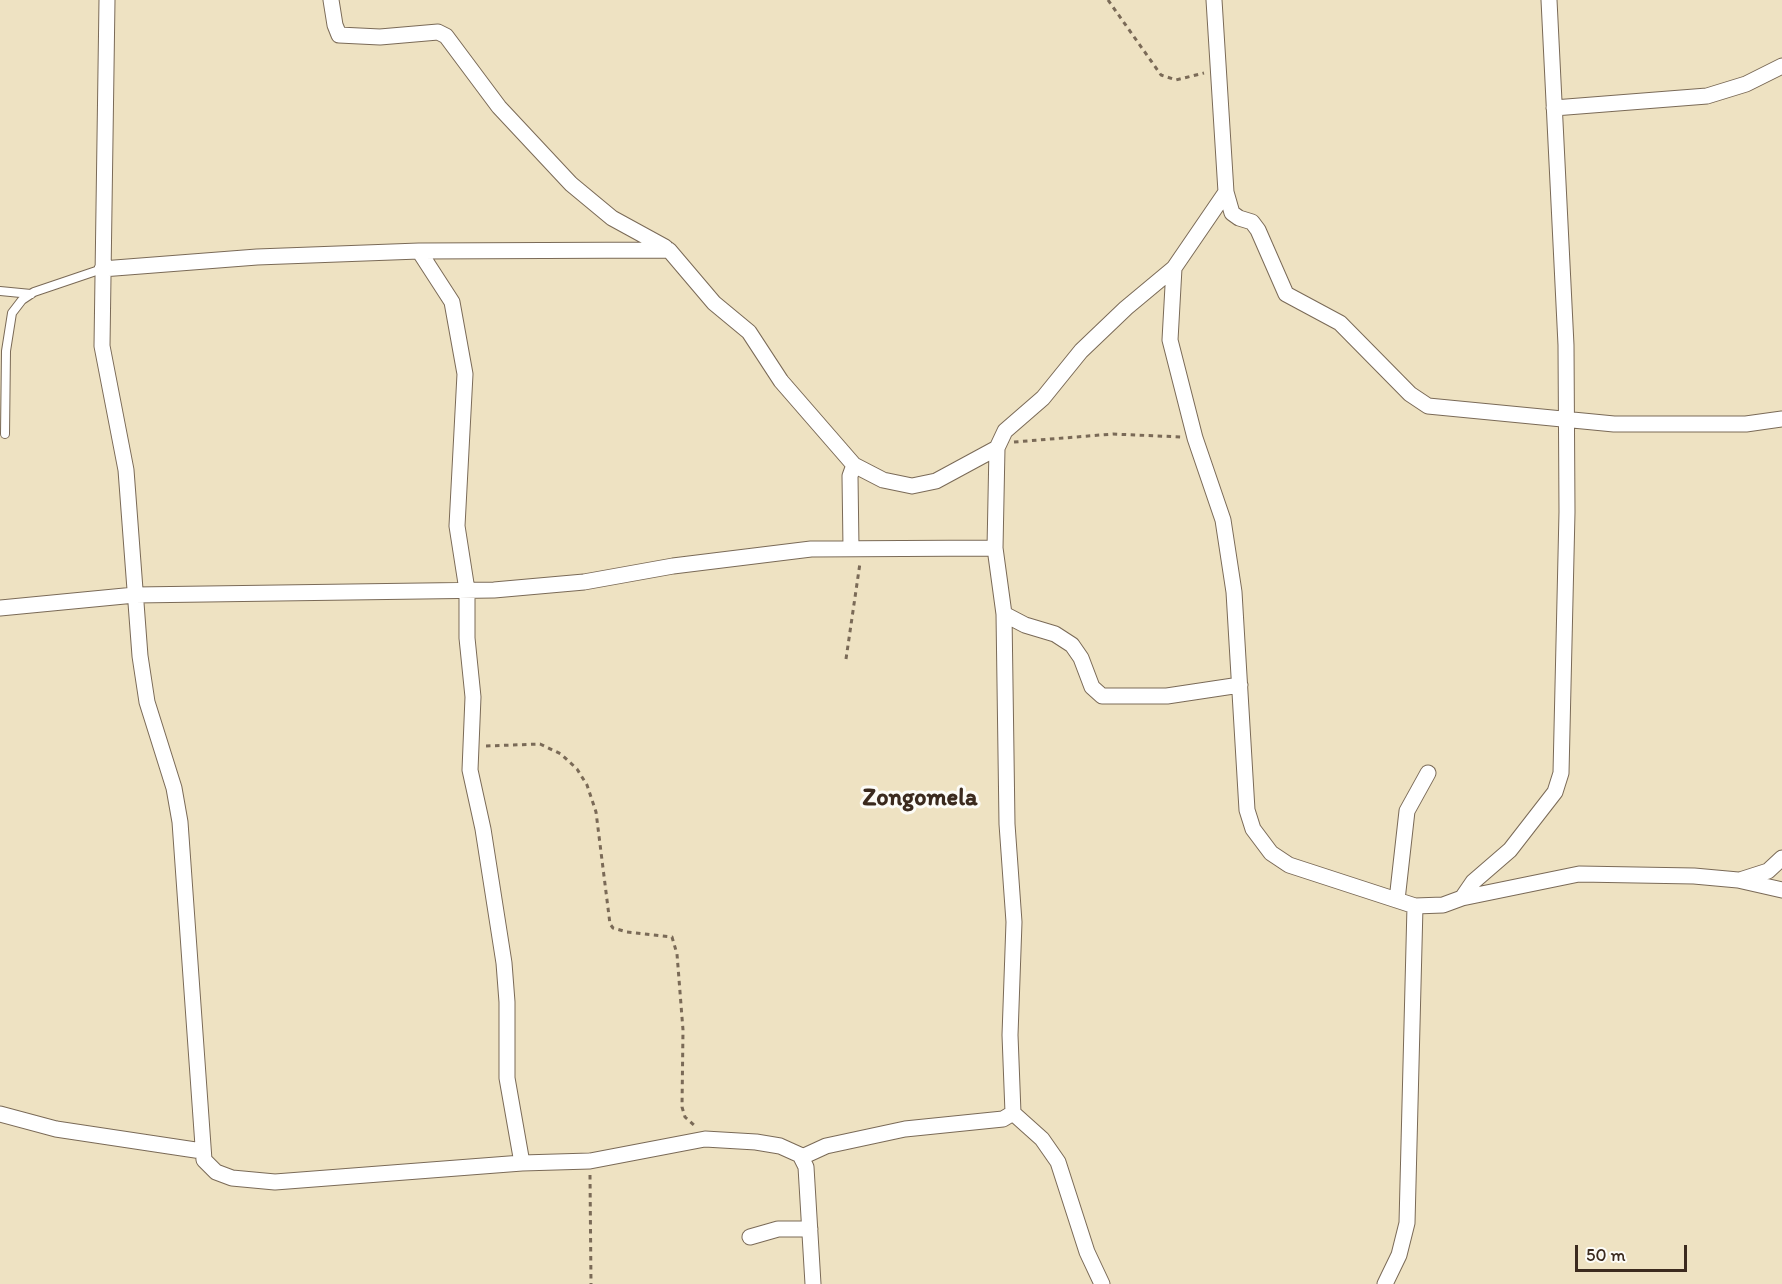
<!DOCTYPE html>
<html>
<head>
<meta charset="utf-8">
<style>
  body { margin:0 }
  #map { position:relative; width:1782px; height:1284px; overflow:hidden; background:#eee2c2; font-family:Itim,sans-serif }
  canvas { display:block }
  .scale { position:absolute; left:1575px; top:1245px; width:112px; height:27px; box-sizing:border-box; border:3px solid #3b2a1e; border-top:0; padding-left:8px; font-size:18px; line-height:21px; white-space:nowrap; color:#3b2a1e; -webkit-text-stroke:4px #fdfcf7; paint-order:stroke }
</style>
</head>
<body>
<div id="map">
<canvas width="1782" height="1284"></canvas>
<div class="scale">50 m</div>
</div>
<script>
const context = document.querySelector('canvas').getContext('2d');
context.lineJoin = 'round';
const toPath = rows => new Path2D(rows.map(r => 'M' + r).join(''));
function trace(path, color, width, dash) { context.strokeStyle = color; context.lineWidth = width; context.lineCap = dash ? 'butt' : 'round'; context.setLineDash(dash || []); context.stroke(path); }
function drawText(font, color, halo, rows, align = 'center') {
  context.font = font + ' Itim,sans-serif'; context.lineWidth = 6; context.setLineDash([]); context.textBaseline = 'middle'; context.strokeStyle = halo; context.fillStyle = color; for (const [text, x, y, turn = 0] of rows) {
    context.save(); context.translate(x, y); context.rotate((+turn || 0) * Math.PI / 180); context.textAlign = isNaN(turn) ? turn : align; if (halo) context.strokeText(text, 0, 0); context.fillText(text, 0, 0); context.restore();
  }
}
const lane = toPath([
  [0,291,31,294],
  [5,434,6,351,12,313,22,300,34,292,102,269]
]);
const street = toPath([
  [107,0,102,346,126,470,140,656,147,702,174,788,180,822,204,1160,216,1172,232,1178,275,1182,522,1163,590,1161,705,1139,756,1142,780,1146,800,1155,806,1167,813,1284],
  [331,0,335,25,339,35,380,37,438,32,446,36,499,107,571,184,612,218,665,247],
  [1554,108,1707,96,1746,84,1782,66],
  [1226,192,1232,213,1239,218,1252,222,1258,230,1286,294,1340,323,1410,394,1428,406,1614,424,1746,424,1782,419],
  [419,251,452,302,465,374,457,526,467,590,467,638,473,697,470,770,483,829,504,963,507,1002,507,1078,522,1163],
  [1174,268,1170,340,1195,438,1223,520,1234,592,1247,810,1253,829,1271,853,1289,865,1415,906,1443,905,1462,898,1579,874,1694,876,1738,880,1782,890],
  [102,269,257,257,419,251,669,250,714,303,749,332,781,381,854,465,883,480,912,486,936,481,997,448],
  [851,548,850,476,854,465],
  [0,608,135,595,494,590,584,582,673,566,811,549,995,548],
  [1004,614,1025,625,1055,634,1072,645,1081,658,1092,687,1102,696,1167,696,1240,685],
  [1740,880,1768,871,1782,858],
  [1462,898,1473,882,1510,850,1555,792,1561,773,1567,512,1566,345,1549,0],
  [1397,900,1407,811,1428,773],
  [1013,1113,1042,1139,1058,1162,1087,1252,1102,1284],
  [0,1114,56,1129,202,1151],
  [802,1157,826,1146,905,1129,1003,1119,1013,1113,1010,1035,1014,922,1007,824,1004,614,995,548,997,448,1005,431,1043,398,1081,351,1126,308,1174,268,1226,192,1214,0],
  [750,1237,778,1229,810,1229],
  [1385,1284,1399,1255,1407,1223,1415,906]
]);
trace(lane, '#7a6a57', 10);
trace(street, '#7a6a57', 17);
trace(toPath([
  [1108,0,1161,75,1176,80,1204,73],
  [1014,442,1113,434,1181,437],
  [846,659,860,563],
  [486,746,540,744,561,754,577,769,587,785,596,812,610,924,613,928,627,932,672,937,677,954,683,1030,682,1107,685,1117,696,1127],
  [590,1175,591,1284]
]), '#7a6a57', 3, [4.5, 4.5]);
trace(lane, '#fff', 8);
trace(street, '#fff', 15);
drawText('bold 24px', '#3b2a1e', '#fdfcf7', [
  ["Zongomela",920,799]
]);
</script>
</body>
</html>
